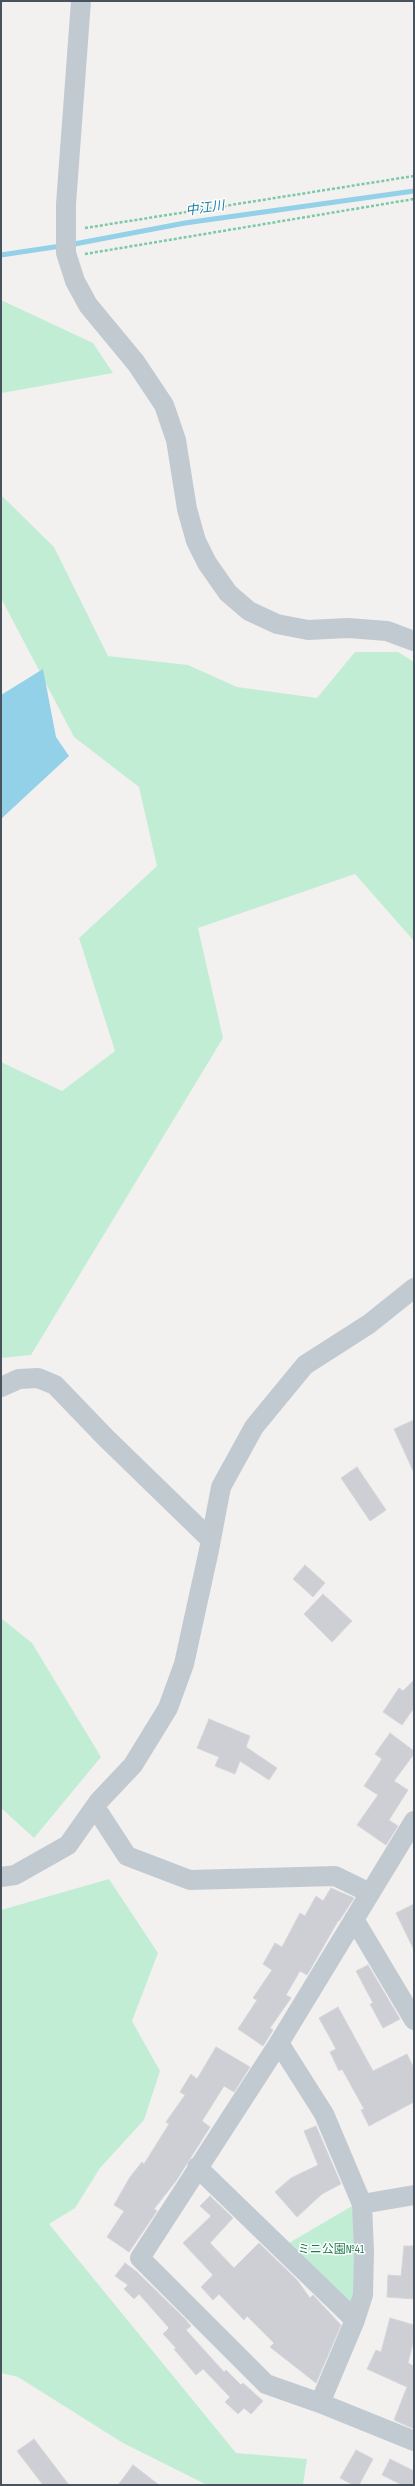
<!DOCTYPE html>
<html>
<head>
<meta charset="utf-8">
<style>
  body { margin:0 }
  #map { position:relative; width:415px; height:2486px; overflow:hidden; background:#f3f1f0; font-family:"Sofia Sans Condensed",sans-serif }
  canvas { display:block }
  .frame { position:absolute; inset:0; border:2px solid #49535d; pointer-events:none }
</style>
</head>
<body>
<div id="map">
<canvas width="415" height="2486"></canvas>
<div class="frame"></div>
</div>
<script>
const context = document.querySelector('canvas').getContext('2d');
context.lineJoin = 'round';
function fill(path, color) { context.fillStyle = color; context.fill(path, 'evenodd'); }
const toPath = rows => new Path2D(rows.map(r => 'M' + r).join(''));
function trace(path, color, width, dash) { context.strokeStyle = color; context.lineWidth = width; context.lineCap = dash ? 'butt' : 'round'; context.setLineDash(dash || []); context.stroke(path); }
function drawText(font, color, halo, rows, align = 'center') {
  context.font = font + ' "Sofia Sans Condensed","Noto Sans JP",sans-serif'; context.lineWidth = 3; context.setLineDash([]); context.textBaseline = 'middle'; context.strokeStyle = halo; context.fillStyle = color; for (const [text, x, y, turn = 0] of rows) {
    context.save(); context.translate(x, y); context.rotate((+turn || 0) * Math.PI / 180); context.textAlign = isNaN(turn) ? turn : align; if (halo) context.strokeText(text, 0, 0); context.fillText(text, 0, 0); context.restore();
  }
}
fill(toPath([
  [1,300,93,343,113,373,2,393,1,395],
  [1,495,54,547,108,656,188,665,237,687,317,698,355,652,398,652,414,662,414,941,355,874,198,928,223,1038,31,1355,1,1358,1,1062,62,1091,115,1051,79,938,157,866,139,787,74,737,1,598],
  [1,1618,32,1643,101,1757,34,1838,1,1808],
  [109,1879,158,1953,132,2021,160,2071,144,2120,100,2168,75,2208,49,2224,236,2453,307,2459,303,2485,207,2485,123,2443,18,2377,1,2373,1,1910],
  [352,2206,358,2244,355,2300,344,2304,289,2243]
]), '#c2edd5');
fill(toPath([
  [43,669,56,737,69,756,1,819,1,695]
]), '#92d1e7');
trace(toPath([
  [69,245,185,223,414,191],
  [1,255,61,246]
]), '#92d1e7', 5);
const building = toPath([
  [414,1420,414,1473,394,1429,414,1420],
  [357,1467,386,1510,370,1521,341,1478,357,1467],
  [305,1565,325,1583,313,1597,293,1579,305,1565],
  [323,1594,352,1621,332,1642,304,1614,323,1594],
  [414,1680,414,1708,402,1725,383,1712,399,1688,403,1691,414,1680],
  [209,1719,250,1736,246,1747,277,1768,269,1780,240,1761,235,1774,215,1766,219,1757,197,1748,209,1719],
  [390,1733,414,1751,414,1754,394,1781,408,1790,389,1820,398,1826,386,1845,357,1825,378,1795,364,1786,382,1759,375,1754,390,1733],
  [331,1888,354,1898,339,1921,338,1921,307,1975,300,1971,286,1995,291,1998,270,2028,273,2030,263,2046,238,2029,257,2000,253,1998,272,1970,263,1964,275,1943,282,1947,300,1913,305,1916,316,1896,323,1901,331,1888],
  [414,1904,414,1950,396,1913,414,1904],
  [368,1965,400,2019,383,2028,370,2004,373,2003,356,1971,368,1965],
  [338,2007,373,2071,407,2054,414,2068,414,2102,369,2126,361,2110,364,2109,342,2069,339,2071,330,2052,336,2049,319,2018,338,2007],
  [216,2047,250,2067,234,2092,224,2086,202,2121,210,2127,176,2181,154,2209,157,2211,129,2252,107,2237,124,2211,114,2205,130,2177,142,2162,144,2164,169,2124,166,2122,185,2095,180,2092,191,2074,197,2079,216,2047],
  [316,2126,341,2184,322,2194,297,2217,275,2192,291,2178,318,2165,304,2131,316,2126],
  [210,2196,233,2218,210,2243,234,2268,259,2243,297,2280,310,2298,313,2295,341,2325,316,2383,270,2347,274,2343,247,2316,244,2320,219,2294,213,2300,201,2287,213,2275,183,2243,211,2216,200,2206,210,2196],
  [404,2246,414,2246,414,2299,387,2297,388,2275,401,2276,404,2246],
  [125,2263,137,2272,185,2319,191,2326,186,2330,224,2372,226,2370,241,2385,243,2383,263,2401,251,2414,244,2408,238,2414,225,2402,230,2397,203,2369,196,2375,174,2349,176,2348,163,2334,169,2328,139,2294,134,2299,124,2289,128,2285,115,2276,125,2263],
  [390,2318,414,2325,414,2339,408,2363,414,2366,414,2429,394,2420,407,2387,367,2369,376,2350,381,2352,390,2318],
  [34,2439,69,2485,43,2485,17,2451,34,2439],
  [356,2450,373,2459,359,2485,353,2485,340,2478,356,2450],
  [390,2459,414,2471,414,2485,402,2485,382,2475,390,2459],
  [133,2465,159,2485,118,2485,133,2465]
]);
fill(building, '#cecfd4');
trace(building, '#d5d6db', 1);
trace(toPath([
  [85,228,414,176],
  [85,254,414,199]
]), '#7cc9a7', 2.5, [3, 2]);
trace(toPath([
  [81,1,66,204,66,253,75,281,88,305,136,363,164,405,176,440,187,509,196,541,207,563,228,593,249,611,277,624,308,630,348,628,387,631,414,641],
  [1,1387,19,1379,38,1378,55,1385,106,1438,211,1540],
  [95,1807,127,1856,190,1880,335,1876,370,1893],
  [414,1821,279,2043,140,2258,266,2384,320,2403,414,2441],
  [1,1877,15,1875,68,1845,99,1801,133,1765,168,1708,184,1664,209,1550,221,1487,254,1427,305,1365,369,1324,414,1288],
  [354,1919,414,2020],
  [279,2043,324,2114,362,2204,364,2251,363,2295,355,2320,320,2403],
  [197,2167,355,2320],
  [362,2204,414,2195]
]), '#c2cad1', 20);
drawText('12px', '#1e7a50', '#fff', [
  ["ミニ公園№41",331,2250]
]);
drawText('italic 13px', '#167fa3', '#fff', [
  ["中江川",205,209,-8]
]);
</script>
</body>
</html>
